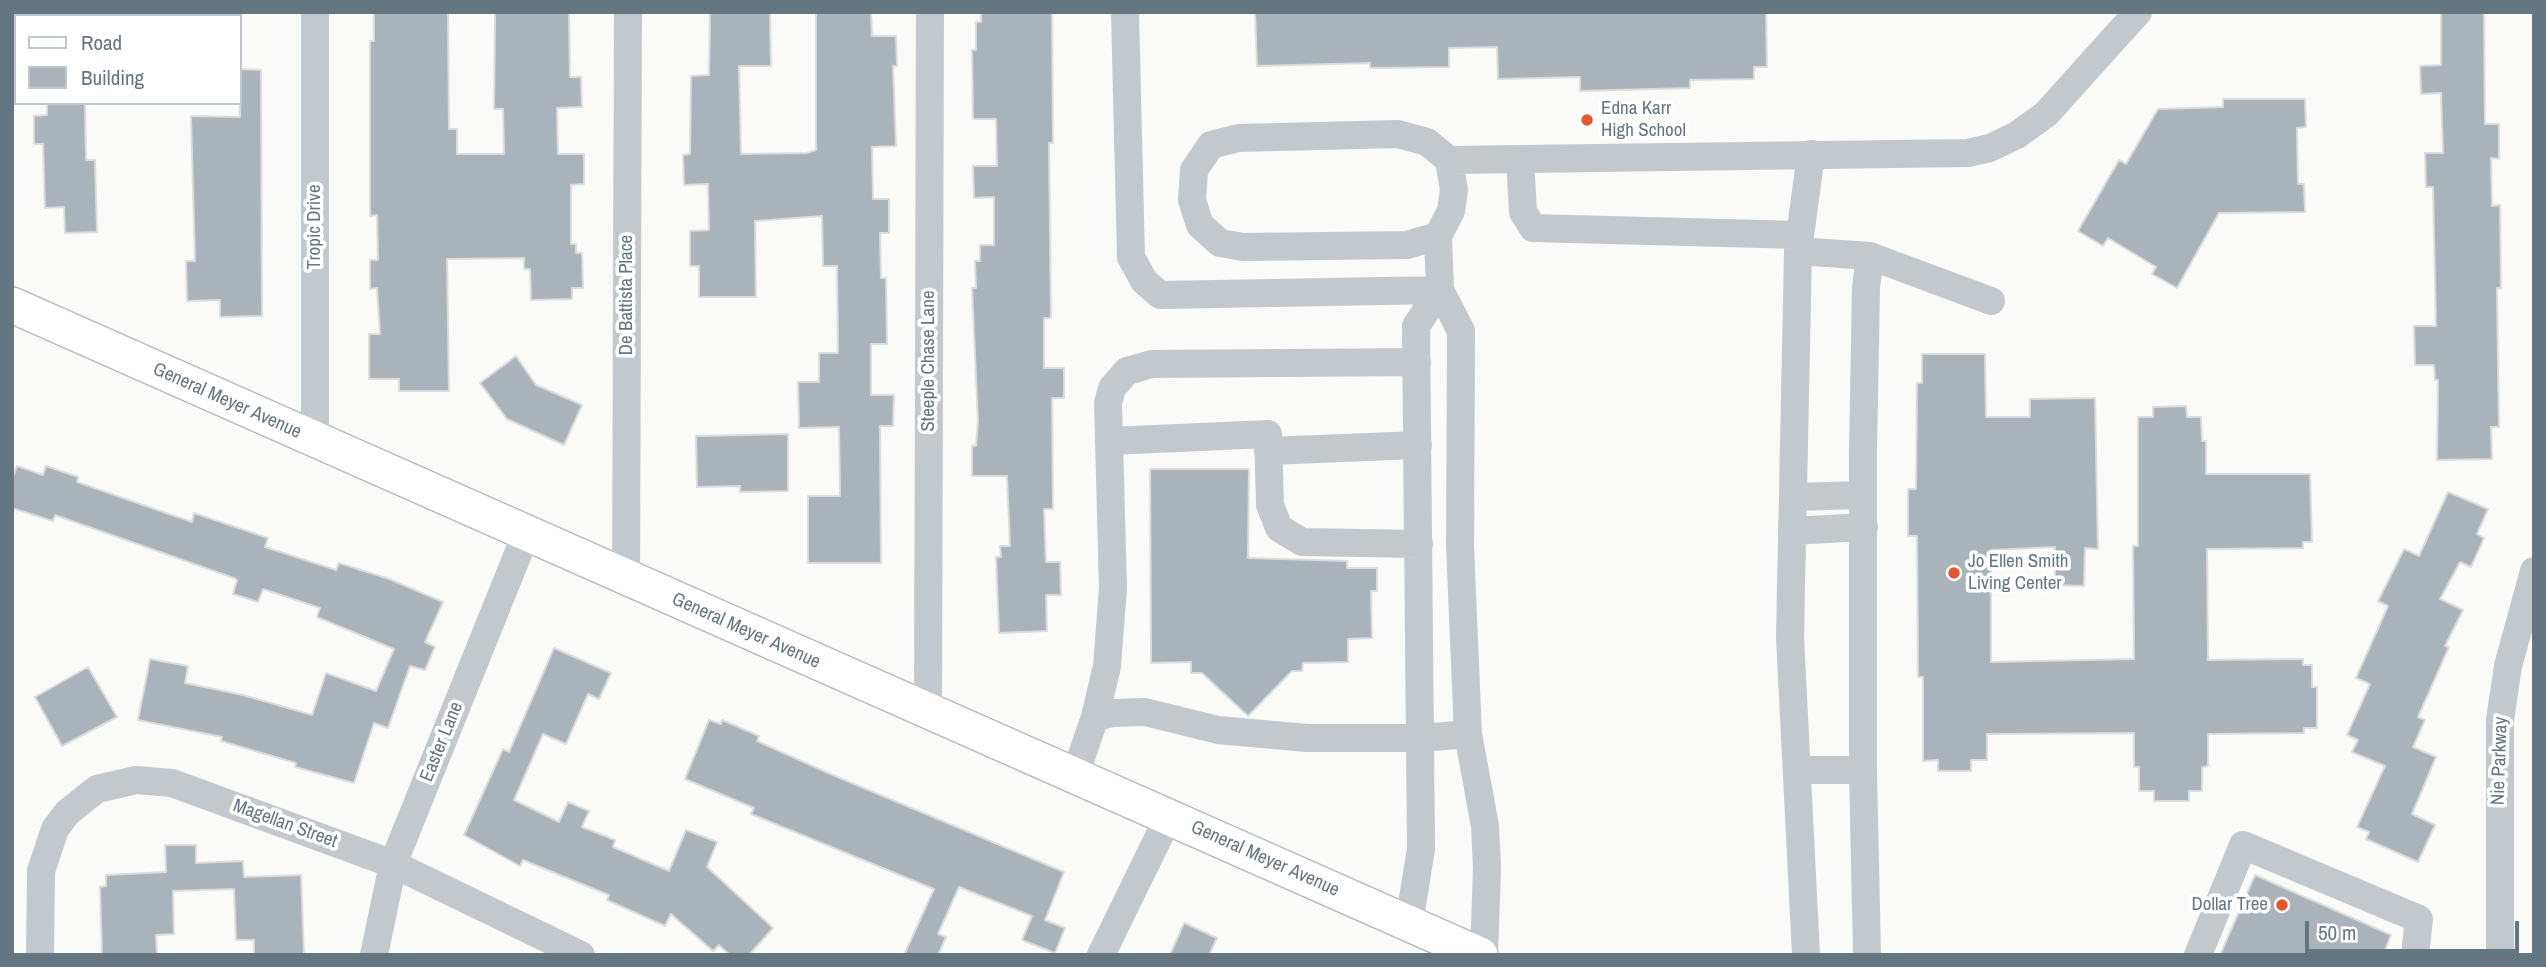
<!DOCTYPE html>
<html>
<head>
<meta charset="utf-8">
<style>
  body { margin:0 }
  #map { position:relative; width:2546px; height:967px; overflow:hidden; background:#fafaf8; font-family:"Archivo Narrow",sans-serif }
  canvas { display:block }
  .frame { position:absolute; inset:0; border:14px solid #657683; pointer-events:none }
  .legend { position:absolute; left:14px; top:14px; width:228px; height:91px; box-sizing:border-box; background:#fff; border:2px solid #c1c8cd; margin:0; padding:9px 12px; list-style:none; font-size:21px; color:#657683 }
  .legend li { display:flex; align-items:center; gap:14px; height:35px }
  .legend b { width:35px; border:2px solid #c1c8cd }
  .scale { position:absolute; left:2305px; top:921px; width:214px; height:32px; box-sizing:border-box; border:4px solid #657683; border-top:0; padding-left:9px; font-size:21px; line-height:24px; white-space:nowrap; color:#657683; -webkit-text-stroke:5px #fff; paint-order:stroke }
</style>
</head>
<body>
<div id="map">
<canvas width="2546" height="967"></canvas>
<div class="frame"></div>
<ul class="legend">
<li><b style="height:9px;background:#fff"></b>Road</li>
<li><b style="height:19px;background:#aab3b9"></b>Building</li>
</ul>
<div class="scale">50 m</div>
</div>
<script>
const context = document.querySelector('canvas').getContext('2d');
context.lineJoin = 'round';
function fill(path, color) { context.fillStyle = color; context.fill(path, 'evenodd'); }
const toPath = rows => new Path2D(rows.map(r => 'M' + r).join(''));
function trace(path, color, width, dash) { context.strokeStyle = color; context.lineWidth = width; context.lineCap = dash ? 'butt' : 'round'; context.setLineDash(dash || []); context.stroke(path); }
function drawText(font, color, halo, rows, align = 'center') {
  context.font = font + ' "Archivo Narrow",sans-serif'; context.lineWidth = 7; context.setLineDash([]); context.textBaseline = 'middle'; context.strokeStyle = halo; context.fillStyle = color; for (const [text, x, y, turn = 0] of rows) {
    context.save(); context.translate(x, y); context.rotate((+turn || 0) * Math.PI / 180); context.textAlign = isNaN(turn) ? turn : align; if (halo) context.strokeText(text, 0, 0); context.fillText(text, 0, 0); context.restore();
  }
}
const building = toPath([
  [374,12,448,12,449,129,457,129,457,154,504,154,503,109,494,109,495,12,569,12,570,77,581,77,582,107,557,108,558,154,584,154,584,184,571,185,571,244,576,244,576,253,582,253,583,288,572,288,572,299,531,300,530,269,524,269,524,258,447,259,449,391,399,391,399,379,369,379,369,334,380,334,377,288,370,289,370,260,378,260,377,215,370,216,370,41,374,41,374,12],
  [710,12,770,12,771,66,739,66,741,154,806,153,816,150,816,12,871,12,872,36,896,36,897,66,893,66,896,146,872,147,873,199,889,199,889,233,880,233,881,278,886,278,887,344,871,344,871,395,894,395,893,426,880,426,881,563,808,563,808,496,840,496,839,427,799,428,798,382,819,382,819,353,838,353,837,266,823,266,822,216,755,221,756,297,699,297,699,266,690,266,690,231,709,230,708,184,684,185,683,155,690,154,691,76,709,75,710,12],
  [981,12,1052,12,1053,143,1049,143,1051,318,1044,318,1044,368,1064,368,1064,398,1052,398,1053,509,1044,509,1046,562,1060,562,1061,595,1046,595,1047,631,999,633,996,557,1001,557,1000,546,1010,546,1007,476,972,476,972,446,976,446,978,421,972,288,976,288,975,261,980,261,980,245,994,245,994,197,974,198,973,166,997,166,996,119,973,119,972,50,976,50,976,22,981,22,981,12],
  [1255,12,1766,12,1767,67,1754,67,1754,79,1690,80,1690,88,1580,91,1580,77,1498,79,1497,47,1449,48,1449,67,1370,68,1370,63,1257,66,1255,12],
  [2441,12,2484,12,2485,124,2499,124,2499,159,2491,158,2492,206,2500,205,2501,288,2497,288,2499,427,2491,427,2492,459,2437,460,2438,380,2435,380,2434,365,2415,365,2414,326,2436,326,2433,187,2426,187,2425,153,2443,153,2441,93,2421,94,2420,66,2441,65,2441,12],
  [240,69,261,70,262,316,220,317,220,300,187,301,186,261,195,261,191,116,240,117,240,69],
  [2223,99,2305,99,2306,127,2297,128,2298,184,2304,184,2305,212,2219,213,2177,288,2152,274,2156,267,2108,238,2103,246,2078,231,2119,160,2126,164,2158,109,2223,107,2223,99],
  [47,103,85,103,86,160,95,160,97,232,65,233,64,207,45,208,43,144,34,144,34,116,47,115,47,103],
  [1922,354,1985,354,1986,417,2030,417,2030,399,2095,398,2098,549,2085,548,2084,586,2055,585,2055,547,1991,550,1991,662,2134,659,2133,546,2138,546,2138,417,2153,417,2153,407,2186,406,2187,417,2201,417,2202,441,2206,441,2206,474,2310,474,2312,542,2303,542,2303,548,2207,549,2208,660,2303,659,2303,665,2312,665,2312,687,2317,687,2317,728,2304,728,2304,733,2208,734,2208,766,2202,767,2202,791,2189,791,2189,801,2154,801,2154,791,2139,791,2139,767,2134,767,2134,733,1987,734,1987,760,1971,760,1971,771,1938,771,1938,760,1923,761,1923,677,1918,677,1917,536,1908,536,1908,489,1916,489,1917,383,1922,383,1922,354],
  [516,356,536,385,582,405,564,445,507,419,480,383,516,356],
  [788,434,788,491,740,492,740,486,697,487,696,436,788,434],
  [17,466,43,475,46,466,78,477,77,482,192,522,194,513,268,538,265,547,336,570,339,563,389,579,443,602,425,642,435,647,425,670,410,666,388,728,374,723,354,783,295,767,296,763,221,741,222,737,138,720,150,659,188,666,185,683,243,695,312,715,326,673,376,691,394,649,317,617,320,608,263,589,258,602,233,594,237,580,234,578,55,515,53,521,12,508,12,480,17,466],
  [1150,469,1249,469,1248,558,1347,561,1347,568,1377,568,1377,591,1371,591,1372,638,1348,639,1348,662,1303,663,1302,671,1292,671,1248,716,1202,673,1191,673,1191,662,1151,663,1150,469],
  [2448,492,2488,509,2477,534,2484,538,2471,567,2460,562,2440,599,2463,610,2445,646,2449,647,2418,717,2425,720,2413,747,2436,757,2412,814,2435,825,2418,862,2366,839,2369,832,2357,827,2385,766,2352,752,2358,740,2347,735,2370,684,2356,678,2388,606,2378,601,2404,549,2419,556,2448,492],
  [554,648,611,673,599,699,588,694,566,744,543,734,514,800,559,822,568,802,589,811,582,827,615,840,613,847,669,871,686,830,717,842,707,867,773,928,749,955,730,955,719,945,713,951,671,914,665,926,607,900,609,895,523,860,520,866,464,835,503,749,509,752,554,648],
  [88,667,117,717,62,746,35,697,88,667],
  [709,720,721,724,722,720,759,736,757,741,828,773,1064,872,1045,920,1065,928,1055,953,1022,940,1032,916,959,887,938,934,946,937,938,955,904,955,934,889,751,814,754,808,685,779,709,720],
  [165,845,196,845,196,863,243,861,244,877,301,875,304,955,254,955,254,940,236,940,234,889,173,891,174,934,156,935,157,955,102,955,100,887,106,886,106,875,166,872,165,845],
  [2255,875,2391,935,2383,955,2220,955,2255,875],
  [1184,923,1217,938,1209,955,1170,955,1184,923]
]);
fill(building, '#aab3b9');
trace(building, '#dcdcda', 2);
const major = toPath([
  [12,305,1480,955]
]);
trace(major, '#b5babe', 38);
trace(toPath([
  [315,12,315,441],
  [1125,12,1131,257,1144,281,1160,295,1440,290],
  [1398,134,1427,142,1449,160,1454,190,1451,211,1438,236,1407,245,1243,247,1220,243,1200,225,1192,200,1194,170,1211,145,1238,138,1398,134],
  [1520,159,1523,212,1533,228,1800,235],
  [1449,160,1968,153,1990,148,2017,135,2046,114,2138,12],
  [1438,236,1440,290,1461,331,1460,546,1468,734,1485,826,1487,868,1484,955],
  [1798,251,1870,256,1991,301],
  [1110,441,1268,434,1270,505,1279,528,1302,542,1419,544],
  [1268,451,1418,445],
  [1793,497,1863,495],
  [1792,531,1864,527],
  [626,578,628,12],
  [928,711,930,12],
  [1095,717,1112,713,1145,712,1218,730,1307,738,1422,738,1468,734],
  [1797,770,1863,770,1863,452,1866,288,1870,256],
  [1863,770,1867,955],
  [1075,775,1095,717,1107,666,1113,588,1108,403,1112,388,1127,371,1152,364,1417,362],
  [1409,923,1421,849,1416,326,1440,290],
  [40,955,41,871,55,829,67,813,97,789,136,780,172,783,393,864,581,955],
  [374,955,393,864,526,534],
  [1101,955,1169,816],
  [1806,955,1790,637,1798,251,1811,154],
  [2198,955,2243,845,2419,919,2415,955],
  [2500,955,2500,720,2508,666,2534,571]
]), '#c3c8cc', 28);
trace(major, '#fff', 35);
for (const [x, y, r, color] of [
  [1587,120,7,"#e4572e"],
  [1954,573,7,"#e4572e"],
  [2282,905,7,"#e4572e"]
]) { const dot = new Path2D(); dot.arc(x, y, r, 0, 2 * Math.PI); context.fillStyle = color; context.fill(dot); trace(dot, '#fff', 2.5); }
drawText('19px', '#657683', '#fff', [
  ["Edna Karr",1601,109],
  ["High School",1601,131],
  ["Jo Ellen Smith",1968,562],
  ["Living Center",1968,584],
  ["Dollar Tree",2268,905,"right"]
], 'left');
drawText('19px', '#657683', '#fff', [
  ["Tropic Drive",315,227,-90],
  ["De Battista Place",627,295,-90],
  ["Steeple Chase Lane",929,361,-90],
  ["General Meyer Avenue",227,401,24],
  ["General Meyer Avenue",746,631,24],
  ["Easter Lane",442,742,-68],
  ["Nie Parkway",2500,761,-88],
  ["Magellan Street",285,824,20],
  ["General Meyer Avenue",1265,859,24]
]);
</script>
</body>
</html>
